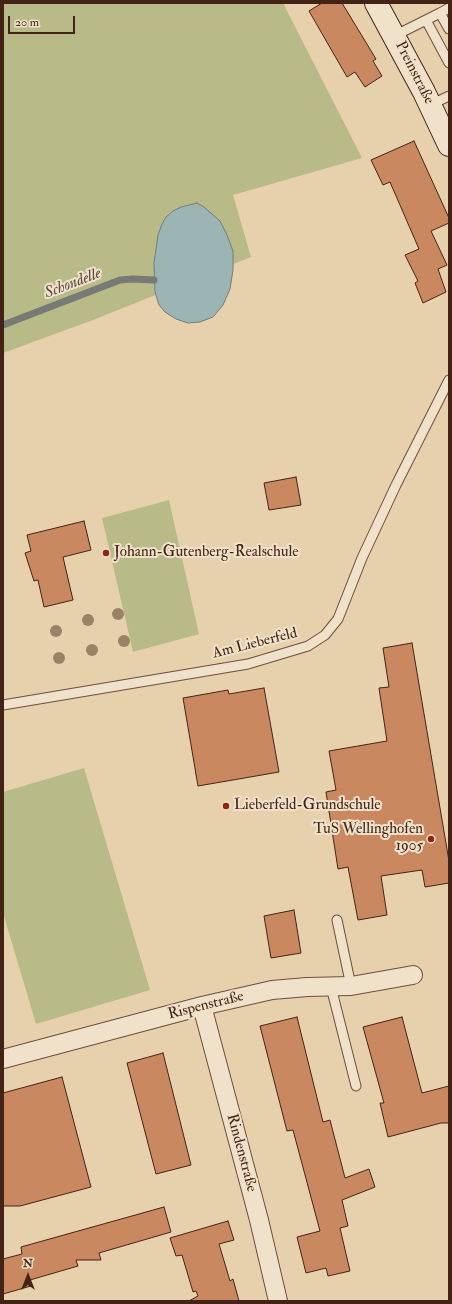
<!DOCTYPE html>
<html>
<head>
<meta charset="utf-8">
<style>
  body { margin:0 }
  #map { position:relative; width:452px; height:1304px; overflow:hidden; background:#e7d1ad; font-family:"IM FELL Double Pica",serif }
  canvas { display:block }
  .frame { position:absolute; inset:0; border:4px solid #442317; pointer-events:none }
  .north { position:absolute; left:8px; top:1256px; width:40px; height:40px; -webkit-text-stroke:3px #efe1ca; paint-order:stroke; rotate:0deg; font-size:11px; font-weight:700; line-height:16px; text-align:center; color:#442317 }
  .north::after { content:''; display:block; margin:auto; width:14px; height:18px; background:#442317; clip-path:polygon(50% 0,100% 100%,50% 72%,0 100%) }
  .scale { position:absolute; left:8px; top:16px; width:67px; height:18px; box-sizing:border-box; border:2px solid #442317; border-top:0; padding-left:5px; font-size:12px; line-height:14px; white-space:nowrap; color:#442317; -webkit-text-stroke:3px #efe1ca; paint-order:stroke }
</style>
</head>
<body>
<div id="map">
<canvas width="452" height="1304"></canvas>
<div class="frame"></div>
<div class="north">N</div>
<div class="scale">20 m</div>
</div>
<script>
const context = document.querySelector('canvas').getContext('2d');
context.lineJoin = 'round';
function fill(path, color) { context.fillStyle = color; context.fill(path, 'evenodd'); }
const toPath = rows => new Path2D(rows.map(r => 'M' + r).join(''));
function trace(path, color, width, dash) { context.strokeStyle = color; context.lineWidth = width; context.lineCap = dash ? 'butt' : 'round'; context.setLineDash(dash || []); context.stroke(path); }
function drawText(font, color, halo, rows, align = 'center') {
  context.font = font + ' "IM FELL Double Pica",serif'; context.lineWidth = 4; context.setLineDash([]); context.textBaseline = 'middle'; context.strokeStyle = halo; context.fillStyle = color; for (const [text, x, y, turn = 0] of rows) {
    context.save(); context.translate(x, y); context.rotate((+turn || 0) * Math.PI / 180); context.textAlign = isNaN(turn) ? turn : align; if (halo) context.strokeText(text, 0, 0); context.fillText(text, 0, 0); context.restore();
  }
}
fill(toPath([
  [3,3,283,3,362,158,233,195,251,257,93,320,3,353],
  [169,500,199,634,133,652,102,518],
  [84,768,150,990,36,1024,3,913,3,792]
]), '#b8ba88');
const water = toPath([
  [197,203,204,207,220,221,227,235,233,251,233,270,230,289,223,305,213,317,200,322,188,323,176,319,165,312,159,305,155,292,154,263,158,235,162,224,166,217,173,211,181,207,197,203]
]);
fill(water, '#9ab5b4');
trace(water, '#787b75', 1);
trace(toPath([
  [3,325,120,280,133,279,154,280]
]), '#787b75', 7);
const building = toPath([
  [322,3,342,3,376,59,373,61,382,76,365,87,355,72,347,77,309,11,322,3],
  [414,141,449,218,449,223,431,231,447,265,438,269,446,292,423,303,415,283,418,281,405,255,419,249,390,182,383,185,371,160,414,141],
  [296,477,301,505,269,510,264,483,296,477],
  [84,521,91,550,63,557,73,600,44,607,38,580,34,581,25,553,31,551,27,535,84,521],
  [412,643,449,861,449,883,425,887,422,870,381,876,387,915,358,920,348,867,338,869,326,792,336,790,329,751,387,741,379,688,389,687,383,648,412,643],
  [264,688,279,772,198,786,183,698,228,690,229,694,264,688],
  [294,910,301,953,271,958,264,916,294,910],
  [297,1017,323,1122,330,1120,345,1178,369,1169,375,1187,342,1200,348,1226,340,1228,350,1271,328,1276,326,1268,306,1273,297,1237,320,1231,293,1130,287,1131,260,1026,297,1017],
  [402,1017,422,1093,449,1086,449,1123,441,1123,388,1137,380,1103,384,1103,363,1027,402,1017],
  [163,1053,191,1165,156,1174,127,1063,163,1053],
  [62,1077,91,1187,20,1206,3,1206,3,1093,62,1077],
  [164,1207,171,1232,99,1253,101,1260,76,1260,78,1266,30,1280,31,1286,3,1294,3,1259,22,1254,21,1247,164,1207],
  [228,1221,234,1240,219,1244,230,1281,233,1279,239,1301,189,1301,198,1296,196,1291,193,1292,182,1255,176,1256,170,1238,228,1221]
]);
fill(building, '#ca8861');
trace(building, '#442317', 1);
const lane = toPath([
  [440,13,449,8],
  [426,20,440,13,449,29],
  [394,36,426,20,449,63],
  [430,105,449,96],
  [3,705,248,664,308,646,325,635,338,619,362,558,396,485,449,380],
  [337,920,351,986],
  [331,987,356,1086]
]);
const street = toPath([
  [202,1006,259,1220,278,1301],
  [3,1059,202,1006,272,990,307,987,351,986,413,975]
]);
const secondary = toPath([
  [376,3,424,92,449,145]
]);
trace(lane, '#6d4e3c', 11);
trace(street, '#6d4e3c', 20);
trace(secondary, '#442317', 24);
trace(lane, '#efe1ca', 9);
trace(street, '#efe1ca', 18);
trace(secondary, '#efe1ca', 22);
context.fillStyle = '#9a8267';
for (const [x, y] of [
  [118,614],
  [88,620],
  [56,631],
  [124,641],
  [92,650],
  [59,658]
]) { context.beginPath(); context.arc(x, y, 6, 0, 2 * Math.PI); context.fill(); }
for (const [x, y, r, color] of [
  [106,553,4,"#8f2418"],
  [226,806,4,"#8f2418"],
  [431,839,4,"#8f2418"]
]) { const dot = new Path2D(); dot.arc(x, y, r, 0, 2 * Math.PI); context.fillStyle = color; context.fill(dot); trace(dot, '#efe1ca', 1.5); }
drawText('15px', '#442317', '#efe1ca', [
  ["Preinstraße",414,73,63],
  ["Am Lieberfeld",255,644,-14],
  ["Rispenstraße",206,1006,-14],
  ["Rindenstraße",241,1153,75]
]);
drawText('15px', '#442317', '#efe1ca', [
  ["Johann-Gutenberg-Realschule",114,553],
  ["Lieberfeld-Grundschule",234,806],
  ["TuS Wellinghofen",423,830,"right"],
  ["1905",423,847,"right"]
], 'left');
drawText('italic 16px', '#5a483e', '#efe1ca', [
  ["Schondelle",73,284,-21]
]);
</script>
</body>
</html>
